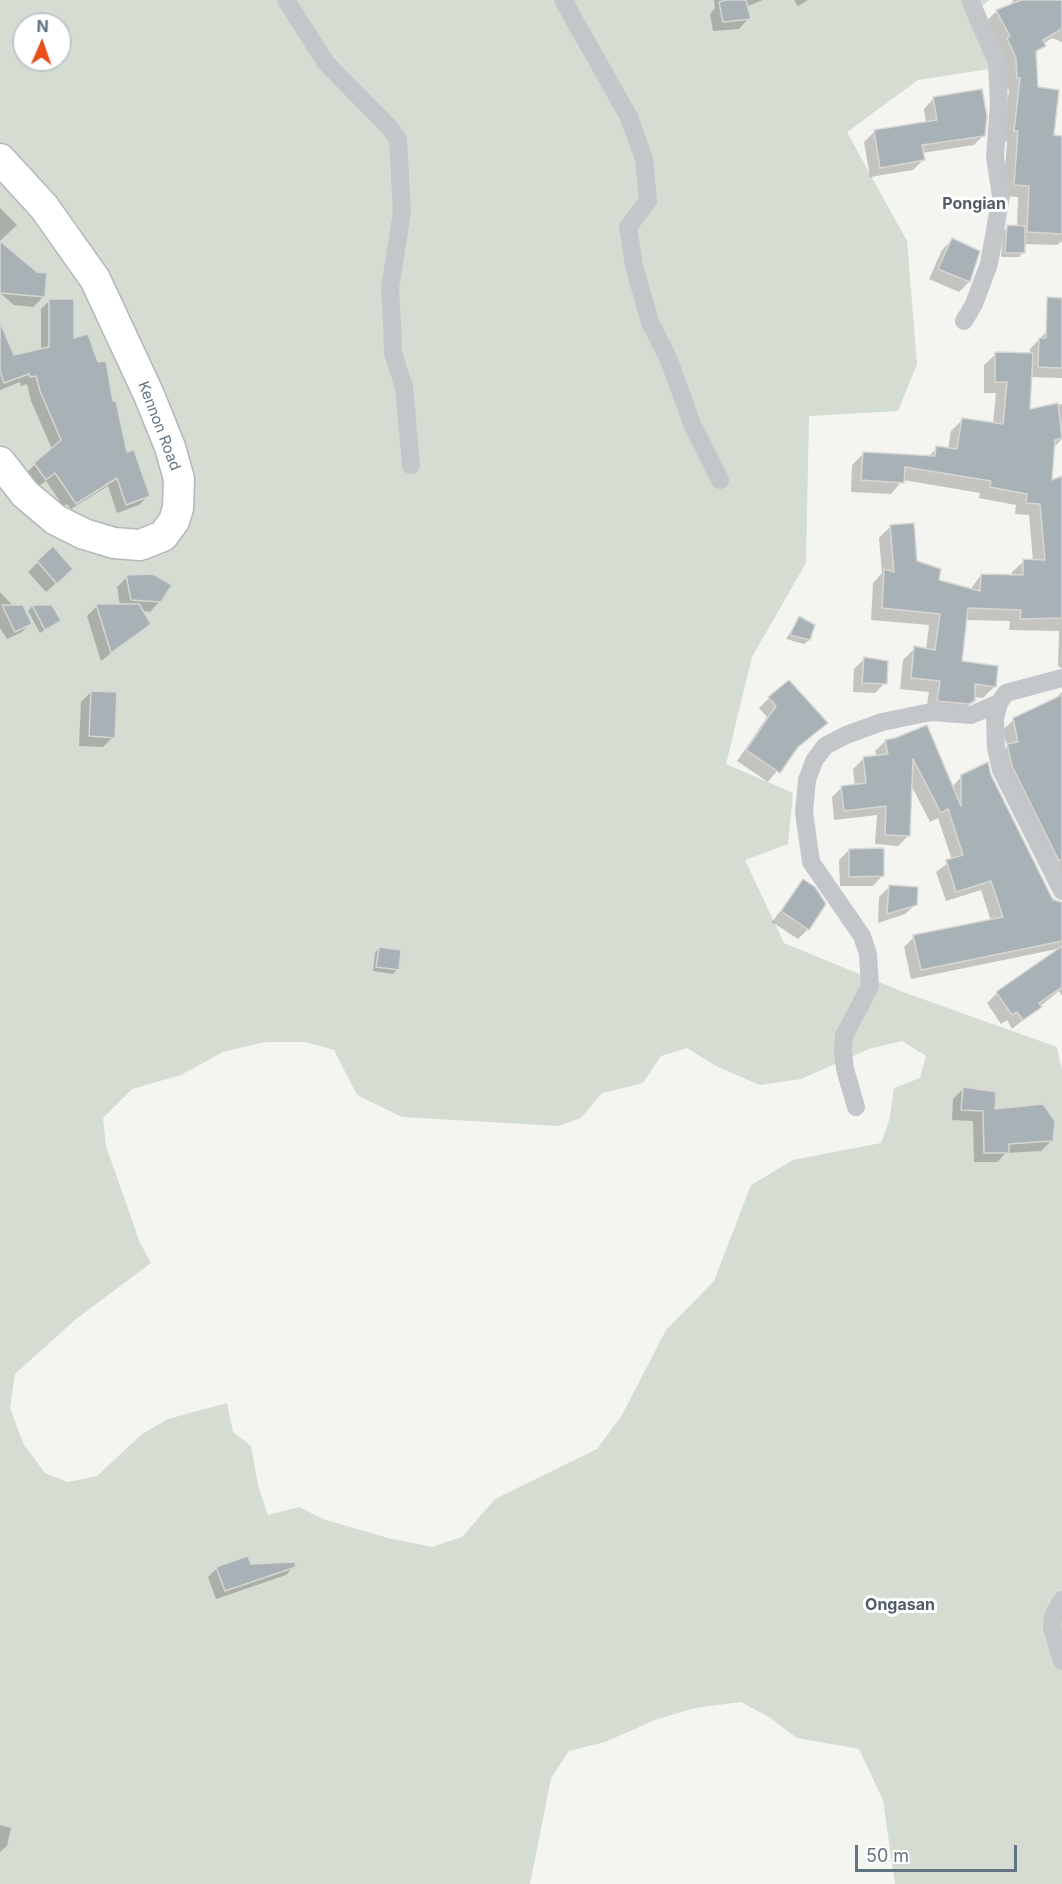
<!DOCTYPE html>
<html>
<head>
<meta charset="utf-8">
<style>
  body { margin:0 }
  #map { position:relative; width:1062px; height:1884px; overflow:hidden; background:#f4f5f0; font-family:Inter,sans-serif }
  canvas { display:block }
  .north { position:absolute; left:12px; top:12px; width:60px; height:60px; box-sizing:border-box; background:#fff; border:2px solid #c0c7cd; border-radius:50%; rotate:2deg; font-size:16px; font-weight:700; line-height:24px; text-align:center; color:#627482 }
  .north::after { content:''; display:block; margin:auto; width:21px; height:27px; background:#e7501d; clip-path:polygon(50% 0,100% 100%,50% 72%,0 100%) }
  .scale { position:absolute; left:855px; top:1845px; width:162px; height:27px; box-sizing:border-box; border:3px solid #627482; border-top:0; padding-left:8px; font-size:18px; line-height:21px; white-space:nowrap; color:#627482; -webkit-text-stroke:4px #fff; paint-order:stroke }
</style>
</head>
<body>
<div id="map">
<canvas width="1062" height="1884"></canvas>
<div class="north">N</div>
<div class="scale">50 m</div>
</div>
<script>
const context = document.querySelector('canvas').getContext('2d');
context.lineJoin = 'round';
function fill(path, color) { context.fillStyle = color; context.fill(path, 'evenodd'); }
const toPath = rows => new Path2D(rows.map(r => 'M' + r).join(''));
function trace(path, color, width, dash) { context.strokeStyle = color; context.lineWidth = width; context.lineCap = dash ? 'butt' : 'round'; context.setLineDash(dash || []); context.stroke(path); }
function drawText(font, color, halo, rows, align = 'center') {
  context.font = font + ' Inter,sans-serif'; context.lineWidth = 6; context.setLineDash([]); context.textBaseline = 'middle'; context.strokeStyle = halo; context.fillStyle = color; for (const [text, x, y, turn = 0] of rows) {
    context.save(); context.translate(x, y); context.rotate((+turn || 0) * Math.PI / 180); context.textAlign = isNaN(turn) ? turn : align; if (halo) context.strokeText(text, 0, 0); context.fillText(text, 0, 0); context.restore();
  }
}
fill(toPath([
  [0,0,989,0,971,16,989,69,918,80,847,132,907,241,917,364,898,411,809,416,806,563,752,657,726,764,793,793,788,844,745,860,784,943,903,992,1057,1047,1062,1071,1062,1884,895,1884,883,1800,859,1749,797,1738,769,1717,741,1702,695,1708,655,1720,605,1742,569,1751,551,1778,530,1884,0,1884],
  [24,24,60,24,60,60,24,60],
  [902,1041,926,1056,920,1078,894,1088,889,1121,881,1143,793,1160,751,1185,714,1281,666,1330,622,1415,597,1449,495,1499,462,1537,432,1547,388,1538,323,1519,299,1507,268,1515,258,1485,251,1446,233,1432,227,1403,168,1419,142,1434,97,1476,68,1482,45,1473,24,1445,10,1408,15,1374,76,1319,151,1263,140,1243,106,1146,103,1118,132,1089,181,1075,223,1052,265,1042,306,1042,334,1050,357,1095,402,1117,558,1126,581,1118,602,1093,643,1083,661,1056,687,1048,716,1066,760,1085,801,1079,869,1049]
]), '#d5dcd1');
fill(toPath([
  [714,0,763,0,746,7,749,18,739,29,713,31,710,14,715,8],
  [794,0,808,0,798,6],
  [1013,0,1062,0,1062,42,1052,38,1043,44,1035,55,1036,89,1052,137,1062,137,1062,241,1057,245,1023,244,1023,252,1019,257,1001,257,1003,231,1008,227,1017,227,1018,197,1003,196,1007,141,1004,142,1009,89,1006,89,985,22,997,11,1012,5],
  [934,98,984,135,974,145,922,153,923,160,913,170,870,177,864,142,874,132,926,123,924,109],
  [0,208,17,225,0,241],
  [952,240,969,282,959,292,929,279,942,250],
  [0,243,43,297,33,307,14,305,0,293],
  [50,300,112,403,126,454,148,496,139,505,117,513,108,486,71,509,67,504,63,506,46,481,37,487,26,473,52,449,31,401,27,384,21,386,20,382,0,390,0,331,13,356,41,351,41,309],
  [1062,325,1062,378,1030,377,1029,411,1062,404,1062,439,1053,448,1051,482,1062,477,1062,668,1058,666,1059,631,1009,630,1010,621,965,620,960,662,995,686,983,698,974,697,974,700,962,712,926,712,929,692,900,689,903,660,915,648,926,650,929,625,871,620,873,583,882,573,879,538,891,526,916,562,937,581,970,590,981,575,1012,576,1012,572,1024,561,1033,561,1029,515,1015,514,1016,505,979,498,980,493,903,480,891,494,851,492,852,465,863,454,928,457,937,448,948,450,951,431,963,419,993,424,996,393,984,393,984,365,996,354,1030,354,1030,349,1047,331],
  [38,562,61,579,46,592,28,572],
  [127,577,160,601,150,612,142,611,149,624,101,661,87,616,97,606,120,606,117,587],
  [0,592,30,624,22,632,7,639,0,628],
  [32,606,51,606,59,621,40,633,28,611],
  [799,618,809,640,804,644,786,639],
  [864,659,885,683,875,693,853,692,854,669],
  [91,692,113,737,103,747,79,746,81,702],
  [1062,692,1062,895,998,755,1007,746,1003,730,1014,719,1052,701],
  [769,698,826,723,793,751,768,782,737,761,767,717,759,708],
  [896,740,952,787,962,776,990,776,1051,897,1062,903,1062,948,911,979,904,947,914,937,991,921,981,890,946,901,936,872,952,860,938,818,930,822,910,783,909,835,898,846,875,844,877,815,834,820,832,797,842,787,855,786,853,769,864,758,877,757,875,751,885,741],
  [849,850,883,875,873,886,840,886,839,860],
  [803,881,808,929,798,939,772,922],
  [889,887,916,904,905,914,878,923,879,897],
  [379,948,397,969,393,974,373,971,375,953],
  [1062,948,1062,996,1059,991,1012,1029,1007,1020,1001,1024,987,1003,997,993],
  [963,1089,993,1111,1051,1141,1041,1151,1006,1153,997,1162,974,1162,973,1121,952,1120,953,1099],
  [250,1566,294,1566,286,1575,216,1599,208,1577,217,1568],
  [0,1825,11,1828,7,1846,0,1852]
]), '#0003');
const building = toPath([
  [726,0,746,0,751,19,723,22,719,2,726,0],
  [1021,0,1062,0,1062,29,1043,40,1046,46,1036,51,1038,87,1059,90,1054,135,1062,136,1062,234,1027,232,1029,186,1014,185,1018,131,1014,131,1020,78,1017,78,1016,58,1007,38,1010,36,996,10,1021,0],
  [982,89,987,116,985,136,922,145,925,160,880,168,874,130,937,120,933,97,982,89],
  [1007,225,1025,226,1025,253,1005,253,1007,225],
  [952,238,980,251,970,282,938,269,952,238],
  [0,241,37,272,47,273,45,297,0,293,0,241],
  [1047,297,1062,298,1062,368,1038,367,1039,338,1046,338,1047,297],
  [49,299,74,299,74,338,88,334,98,362,106,361,113,401,116,401,127,452,134,450,150,496,126,505,117,478,76,504,55,473,46,480,34,463,61,440,40,391,36,376,30,377,29,374,4,383,0,371,0,322,14,355,49,347,49,299],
  [995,352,1033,353,1030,409,1058,403,1062,438,1055,440,1052,480,1062,476,1062,618,1020,619,1021,610,968,608,962,661,998,666,996,687,975,684,975,701,969,704,937,701,940,681,911,678,914,646,935,650,940,614,882,608,884,569,894,572,890,525,914,523,917,561,941,569,939,580,980,591,981,574,1023,575,1023,559,1045,560,1040,504,1026,503,1027,494,990,487,991,481,905,467,904,483,861,480,863,452,935,456,936,446,957,449,962,418,1003,424,1007,382,995,382,995,352],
  [53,546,73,569,57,584,37,561,53,546],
  [153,574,172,585,161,602,131,600,126,575,153,574],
  [96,604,139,604,151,624,111,653,96,604],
  [2,605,23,605,32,624,15,632,2,605],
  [32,605,52,605,61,621,45,630,32,605],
  [799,616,815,625,810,640,790,635,799,616],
  [864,657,888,661,887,684,862,683,864,657],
  [789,680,828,723,798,747,780,773,746,750,776,706,768,697,789,680],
  [91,691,117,692,115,738,89,736,91,691],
  [1062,695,1062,859,1059,861,1012,766,1007,744,1018,742,1013,718,1062,695],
  [927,725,961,806,961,775,988,762,991,775,1053,900,1062,902,1062,941,921,970,913,935,1003,917,991,881,956,892,946,860,963,855,948,809,941,813,913,759,910,836,885,835,886,806,844,811,841,786,866,783,863,757,888,754,885,740,895,738,927,725],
  [884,848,884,876,849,877,849,849,884,848],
  [803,879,815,887,826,904,809,930,781,911,803,879],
  [889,885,918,887,917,905,887,914,889,885],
  [1062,946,1062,987,1039,1003,1042,1007,1023,1020,1017,1012,1012,1015,996,992,1062,946],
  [379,947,401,950,399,970,376,967,379,947],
  [963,1087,996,1092,995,1109,1043,1104,1055,1121,1053,1141,1009,1144,1009,1153,984,1153,983,1111,961,1110,963,1087],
  [248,1556,251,1564,295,1562,296,1567,225,1591,216,1567,248,1556]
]);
fill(building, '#a8b1b6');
trace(building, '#d6d6d3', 1.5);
const trunk = toPath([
  [0,159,44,207,95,279,149,395,170,447,179,479,178,508,174,521,163,536,140,545,114,543,84,534,56,520,25,494,0,462]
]);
trace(trunk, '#b4b7ba', 33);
trace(toPath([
  [286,0,326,63,390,128,398,140,402,212,390,288,392,322,393,353,404,387,411,465],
  [563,0,629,117,644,159,648,201,628,227,634,266,650,322,669,360,692,424,720,480],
  [964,321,974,304,989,264,1001,196,995,157,999,103,997,63,970,0],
  [1062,678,1006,693,999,703,995,718,996,748,1001,770,1062,891],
  [856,1107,845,1069,843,1051,844,1036,870,986,868,954,862,936,811,862,804,812,807,780,814,761,825,746,846,735,882,722,931,712,971,715,999,703],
  [1062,1600,1053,1616,1052,1628,1062,1661]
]), '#c4c7ca', 18);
trace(trunk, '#fff', 30);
drawText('15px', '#627482', '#fff', [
  ["Kennon Road",159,426,69]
]);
drawText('bold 16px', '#515d67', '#fff', [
  ["Pongian",974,204],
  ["Ongasan",900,1605]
]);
</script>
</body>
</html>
